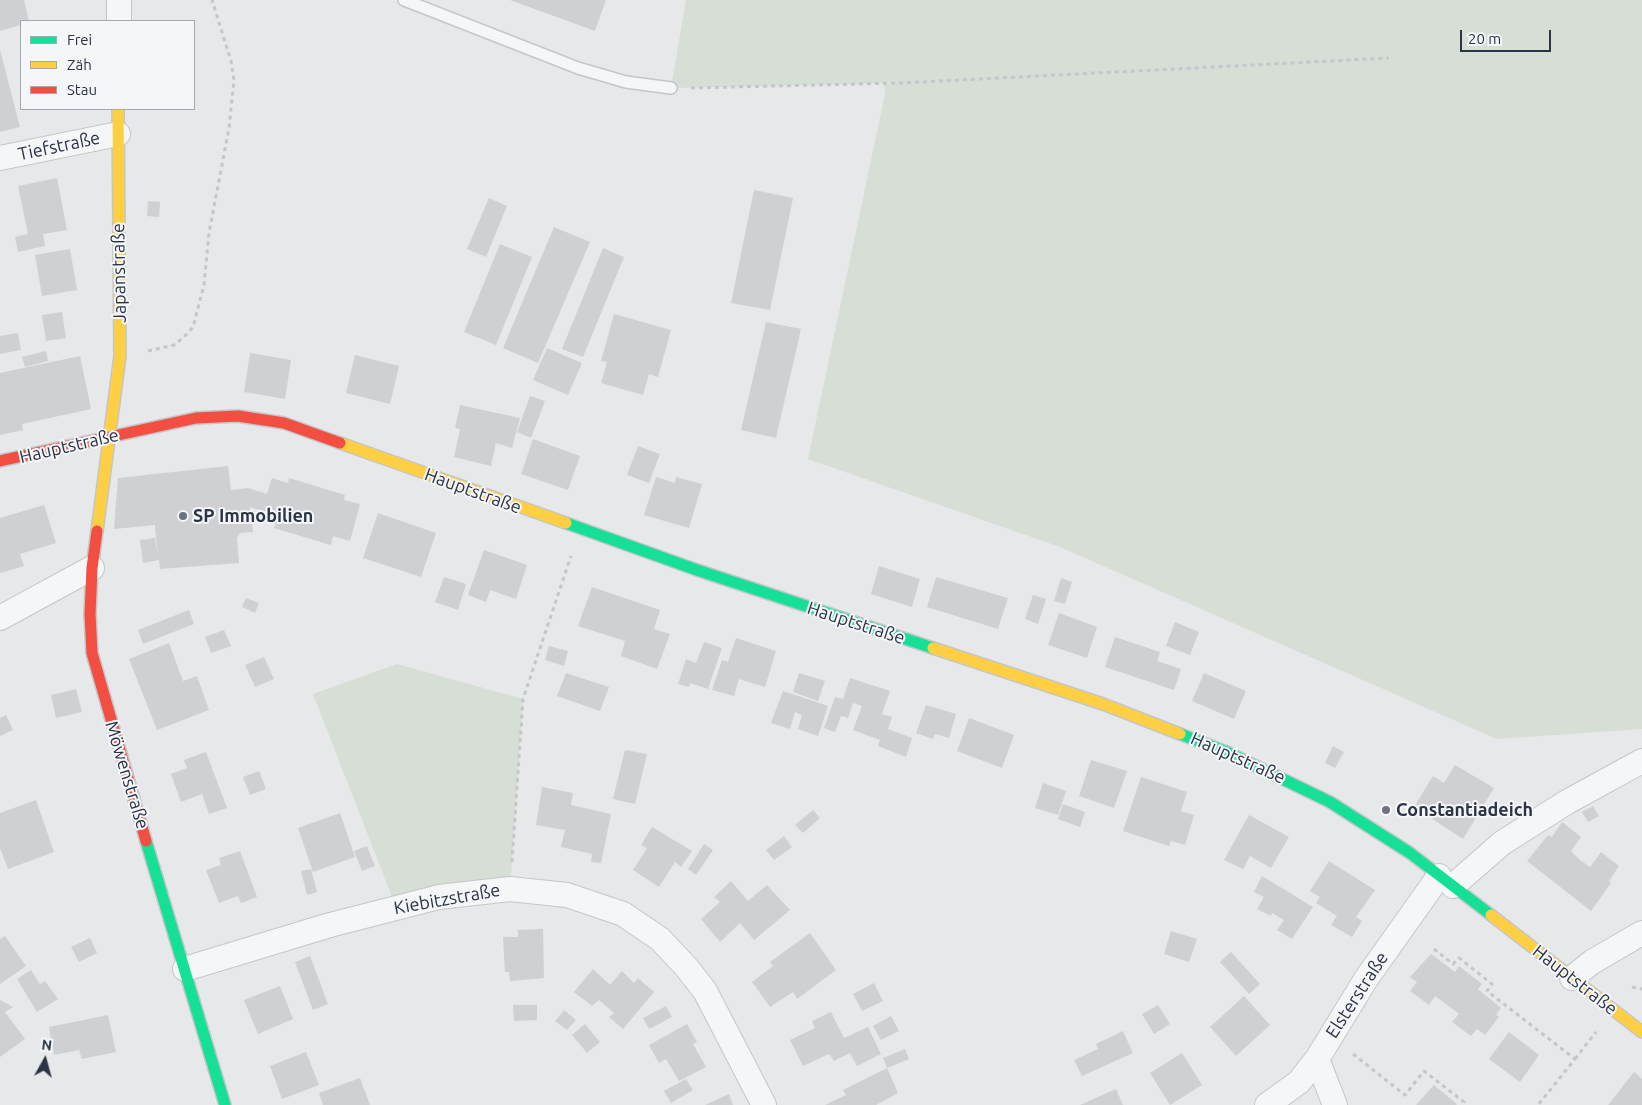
<!DOCTYPE html>
<html>
<head>
<meta charset="utf-8">
<style>
  body { margin:0 }
  #map { position:relative; width:1642px; height:1105px; overflow:hidden; background:#e6e8ea; font-family:Ubuntu,sans-serif }
  canvas { display:block }
  .legend { position:absolute; left:20px; top:20px; width:175px; height:90px; box-sizing:border-box; background:#f4f6f9; border:1px solid #a4a8b1; margin:0; padding:6px 9px; list-style:none; font-size:15px; color:#2b3445 }
  .legend li { display:flex; align-items:center; gap:10px; height:25px }
  .legend b { width:25px; border:1px solid #a4a8b1 }
  .north { position:absolute; left:20px; top:1035px; width:50px; height:50px; -webkit-text-stroke:4px #f4f6f9; paint-order:stroke; rotate:7deg; font-size:14px; font-weight:700; line-height:20px; text-align:center; color:#2b3445 }
  .north::after { content:''; display:block; margin:auto; width:18px; height:22px; background:#2b3445; clip-path:polygon(50% 0,100% 100%,50% 72%,0 100%) }
  .scale { position:absolute; left:1460px; top:30px; width:91px; height:22px; box-sizing:border-box; border:2px solid #2b3445; border-top:0; padding-left:6px; font-size:15px; line-height:18px; white-space:nowrap; color:#2b3445; -webkit-text-stroke:4px #f4f6f9; paint-order:stroke }
</style>
</head>
<body>
<div id="map">
<canvas width="1642" height="1105"></canvas>
<ul class="legend">
<li><b style="height:6px;background:#16e098"></b>Frei</li>
<li><b style="height:6px;background:#ffcf43"></b>Zäh</li>
<li><b style="height:6px;background:#f24e42"></b>Stau</li>
</ul>
<div class="north">N</div>
<div class="scale">20 m</div>
</div>
<script>
const context = document.querySelector('canvas').getContext('2d');
context.lineJoin = 'round';
function fill(path, color) { context.fillStyle = color; context.fill(path, 'evenodd'); }
const toPath = rows => new Path2D(rows.map(r => 'M' + r).join(''));
function trace(path, color, width, dash) { context.strokeStyle = color; context.lineWidth = width; context.lineCap = dash ? 'butt' : 'round'; context.setLineDash(dash || []); context.stroke(path); }
function drawText(font, color, halo, rows, align = 'center') {
  context.font = font + ' Ubuntu,sans-serif'; context.lineWidth = 4; context.setLineDash([]); context.textBaseline = 'middle'; context.strokeStyle = halo; context.fillStyle = color; for (const [text, x, y, turn = 0] of rows) {
    context.save(); context.translate(x, y); context.rotate((+turn || 0) * Math.PI / 180); context.textAlign = isNaN(turn) ? turn : align; if (halo) context.strokeText(text, 0, 0); context.fillText(text, 0, 0); context.restore();
  }
}
fill(toPath([
  [686,0,1642,0,1642,729,1497,739,1060,547,808,459,885,94,884,85,894,83,671,88],
  [397,664,523,699,510,889,396,907,313,694]
]), '#d6ded6');
fill(toPath([
  [0,0,24,0,29,21,21,21,21,25,0,31],
  [510,0,606,0,595,31],
  [0,50,20,127,0,132],
  [57,178,67,230,43,234,45,246,18,252,15,237,28,234,18,186],
  [754,190,793,198,770,310,731,303],
  [489,198,507,206,486,257,467,249],
  [148,201,160,202,159,217,147,216],
  [554,227,590,242,538,363,503,348],
  [500,244,532,257,496,345,464,332],
  [603,248,624,257,583,357,562,349],
  [70,249,77,290,42,296,35,255],
  [62,312,66,338,46,341,42,315],
  [614,314,671,330,658,377,649,374,643,395,601,383,607,362,601,361],
  [766,322,801,329,776,438,741,430],
  [18,333,21,350,0,354,0,336],
  [547,348,582,363,568,395,533,380],
  [46,351,48,361,25,367,22,357],
  [250,353,291,360,285,399,244,392],
  [355,355,399,366,390,404,346,393],
  [80,356,91,409,22,424,23,430,0,435,0,373],
  [530,396,545,401,531,438,517,432],
  [460,405,520,418,512,448,496,443,491,466,454,457,460,429,455,428],
  [533,439,580,456,568,490,521,474],
  [638,446,660,454,649,483,627,475],
  [228,466,231,490,248,488,267,494,272,478,288,483,289,478,345,495,344,500,360,504,350,541,333,536,331,545,274,528,278,516,250,507,253,532,240,533,237,538,239,563,160,569,159,560,143,563,140,540,155,538,158,557,155,525,114,529,118,478],
  [656,477,675,483,676,477,702,484,689,528,644,515],
  [44,505,56,543,20,554,24,566,0,573,0,518],
  [378,513,436,533,421,577,363,558],
  [484,550,527,565,516,599,490,590,486,602,468,595],
  [879,566,920,579,912,607,871,594],
  [444,577,466,584,458,610,435,602],
  [936,577,1008,598,998,629,927,607],
  [1061,578,1072,582,1065,604,1054,601],
  [592,587,660,610,654,629,670,634,657,669,621,656,625,641,578,626],
  [1033,595,1046,599,1038,624,1025,619],
  [246,598,259,603,255,613,242,607],
  [189,610,194,624,143,644,138,630],
  [1059,613,1097,627,1087,658,1048,645],
  [1175,622,1199,632,1190,655,1166,646],
  [224,630,231,646,211,653,205,637],
  [1115,637,1160,652,1157,661,1181,669,1174,690,1105,667],
  [736,638,776,651,765,687,739,679,734,696,712,690,722,660,728,662],
  [704,642,722,648,708,689,690,683,689,687,678,684,686,659,696,663],
  [169,643,183,681,197,676,209,710,157,730,129,659],
  [549,646,568,651,564,666,545,660],
  [264,657,274,679,255,687,245,665],
  [566,673,609,687,600,711,557,696],
  [799,673,825,681,818,701,793,692],
  [1204,673,1246,691,1234,719,1192,701],
  [850,678,890,691,882,714,892,717,888,729,912,738,906,757,878,746,880,740,853,730,862,706,853,703,848,718,841,716,835,732,824,728,835,697,843,699],
  [76,689,82,712,56,718,51,695],
  [783,691,828,706,818,736,798,729,802,715,795,712,790,729,771,723],
  [926,705,956,714,949,738,935,734,933,739,916,733],
  [6,715,13,730,0,736,0,718],
  [969,718,1014,735,1002,768,957,751],
  [1333,746,1344,752,1335,768,1325,763],
  [625,750,647,754,635,804,613,799],
  [206,752,227,808,209,814,202,794,181,802,171,774,187,768,184,760],
  [1091,760,1127,771,1114,808,1079,796],
  [1455,765,1494,788,1463,839,1414,807,1433,776,1444,783],
  [259,771,266,789,250,795,243,777],
  [1141,777,1187,792,1181,811,1194,815,1185,845,1171,841,1169,846,1123,831],
  [1043,783,1066,791,1058,815,1035,808],
  [542,787,573,793,571,805,611,814,601,863,591,862,592,854,561,847,565,830,536,825],
  [36,800,54,852,8,869,0,848,0,813],
  [1063,804,1085,812,1080,827,1058,819],
  [1593,806,1599,816,1588,822,1582,812],
  [813,810,820,818,803,833,795,825],
  [340,813,355,857,313,872,298,828],
  [1249,815,1289,837,1271,868,1250,856,1243,869,1224,860],
  [1562,822,1581,837,1571,851,1580,860,1590,867,1601,852,1619,866,1609,881,1611,883,1591,911,1527,861,1548,835,1552,837],
  [652,827,692,851,681,867,675,862,659,887,633,870,647,848,641,845],
  [784,836,792,847,774,860,766,850],
  [704,844,713,850,696,875,688,869],
  [367,846,375,866,362,871,354,851],
  [240,851,257,897,241,903,238,896,219,903,206,870,221,865,219,858],
  [1329,861,1375,890,1356,917,1362,921,1352,937,1331,925,1337,916,1316,903,1320,897,1310,891],
  [311,869,317,892,307,895,301,871],
  [1262,876,1313,907,1292,939,1277,930,1284,920,1272,913,1271,916,1257,909,1264,897,1254,892],
  [731,881,748,901,767,885,790,910,754,940,740,923,720,942,701,919,720,902,714,897],
  [543,929,544,978,510,981,509,972,505,972,503,937,518,937,518,930],
  [1171,931,1197,939,1189,962,1164,954],
  [810,933,836,970,797,999,793,992,770,1007,752,982,773,966,770,962],
  [5,936,26,966,0,984,0,939],
  [90,938,97,953,79,962,71,947],
  [1231,952,1260,984,1249,994,1220,962],
  [1431,954,1455,972,1459,966,1482,984,1478,989,1501,1008,1496,1015,1499,1017,1485,1035,1477,1029,1471,1036,1452,1022,1459,1014,1435,996,1429,1005,1410,991,1417,982,1410,977],
  [310,956,328,1004,313,1010,295,962],
  [593,969,610,985,622,971,634,983,638,978,654,992,623,1029,609,1017,614,1013,599,1000,592,1006,574,992],
  [31,970,40,984,45,981,58,999,37,1012,17,979],
  [874,983,883,1001,862,1011,853,994],
  [280,986,293,1019,258,1034,244,1000],
  [1244,996,1270,1025,1236,1056,1210,1027],
  [0,1000,13,1007,5,1012,25,1039,0,1057],
  [513,1005,537,1005,537,1020,514,1021],
  [1158,1005,1170,1024,1154,1034,1142,1014],
  [666,1006,672,1017,649,1029,643,1018],
  [564,1010,576,1020,567,1030,555,1021],
  [831,1012,844,1038,868,1027,881,1054,857,1066,850,1053,834,1061,829,1054,803,1066,790,1040,815,1028,812,1021],
  [108,1015,116,1052,82,1059,79,1050,54,1055,49,1027],
  [891,1016,899,1031,881,1040,873,1026],
  [585,1024,600,1042,587,1053,572,1035],
  [687,1024,697,1042,693,1044,706,1067,679,1081,666,1059,659,1063,649,1045],
  [1123,1031,1133,1053,1082,1076,1074,1060,1098,1049,1096,1044],
  [1509,1032,1539,1055,1520,1082,1489,1059],
  [905,1049,909,1059,887,1068,898,1093,876,1105,825,1105,846,1095,843,1090,887,1068,883,1058],
  [306,1052,319,1085,282,1099,270,1066],
  [1182,1053,1202,1085,1170,1105,1150,1073],
  [1634,1072,1642,1079,1642,1105,1608,1105],
  [360,1078,370,1105,323,1105,319,1093],
  [686,1079,693,1090,671,1103,664,1091],
  [1434,1085,1457,1104,1456,1105,1416,1105],
  [1116,1089,1123,1105,1080,1105],
  [729,1094,733,1105,705,1105]
]), '#ced0d3');
const lane = toPath([
  [404,0,578,68,626,82,671,88]
]);
const street = toPath([
  [119,21,119,0],
  [0,158,118,134],
  [0,618,92,568],
  [1453,886,1502,843,1567,802,1642,761],
  [185,969,330,925,439,897,510,889,567,895,623,914,660,939,687,968,705,991,764,1105],
  [1572,978,1592,962,1642,933],
  [1317,1059,1335,1105],
  [1267,1105,1299,1082,1317,1059,1366,979,1439,876]
]);
const fast = toPath([
  [566,523,697,570,933,648],
  [1180,734,1229,753,1330,802,1410,853,1491,915],
  [146,841,225,1105]
]);
const slow = toPath([
  [340,443,566,523],
  [97,531,120,356,118,109],
  [933,648,1103,704,1180,734],
  [1491,915,1642,1032]
]);
const jam = toPath([
  [0,461,196,418,238,416,284,423,340,443],
  [97,531,92,568,90,614,92,653,146,841]
]);
trace(lane, '#c4c6c8', 14);
trace(street, '#c4c6c8', 26);
trace(fast, '#c4c6c8', 14);
trace(slow, '#c4c6c8', 14);
trace(jam, '#c4c6c8', 14);
trace(toPath([
  [691,88,901,83,1389,58],
  [148,351,174,345,184,337,193,327,204,285,209,233,229,128,234,80,231,61,212,0],
  [512,862,523,699,571,556],
  [1434,949,1453,964,1459,958,1492,984,1487,991,1575,1059,1538,1105],
  [1632,987,1642,989],
  [1353,1054,1405,1095,1424,1071,1464,1102,1462,1105],
  [1575,1059,1596,1032]
]), '#c5c6ca', 3, [4, 4]);
trace(lane, '#f5f6f7', 11);
trace(street, '#f5f6f7', 24);
trace(fast, '#16e098', 11);
trace(slow, '#ffcf43', 11);
trace(jam, '#f24e42', 11);
for (const [x, y, r, color] of [
  [183,516,5,"#6c737f"],
  [1386,810,5,"#6c737f"]
]) { const dot = new Path2D(); dot.arc(x, y, r, 0, 2 * Math.PI); context.fillStyle = color; context.fill(dot); trace(dot, '#f4f6f9', 2); }
drawText('18px', '#2b3445', '#f4f6f9', [
  ["Tiefstraße",59,146,-12],
  ["Japanstraße",119,273,-91],
  ["Hauptstraße",69,446,-13],
  ["Hauptstraße",473,491,20],
  ["Hauptstraße",856,623,18],
  ["Hauptstraße",1238,758,24],
  ["Möwenstraße",127,775,73],
  ["Kiebitzstraße",447,899,-10],
  ["Hauptstraße",1575,980,38],
  ["Elsterstraße",1357,995,-57]
]);
drawText('bold 18px', '#2b3445', '#f4f6f9', [
  ["SP Immobilien",193,516],
  ["Constantiadeich",1396,810]
], 'left');
</script>
</body>
</html>
